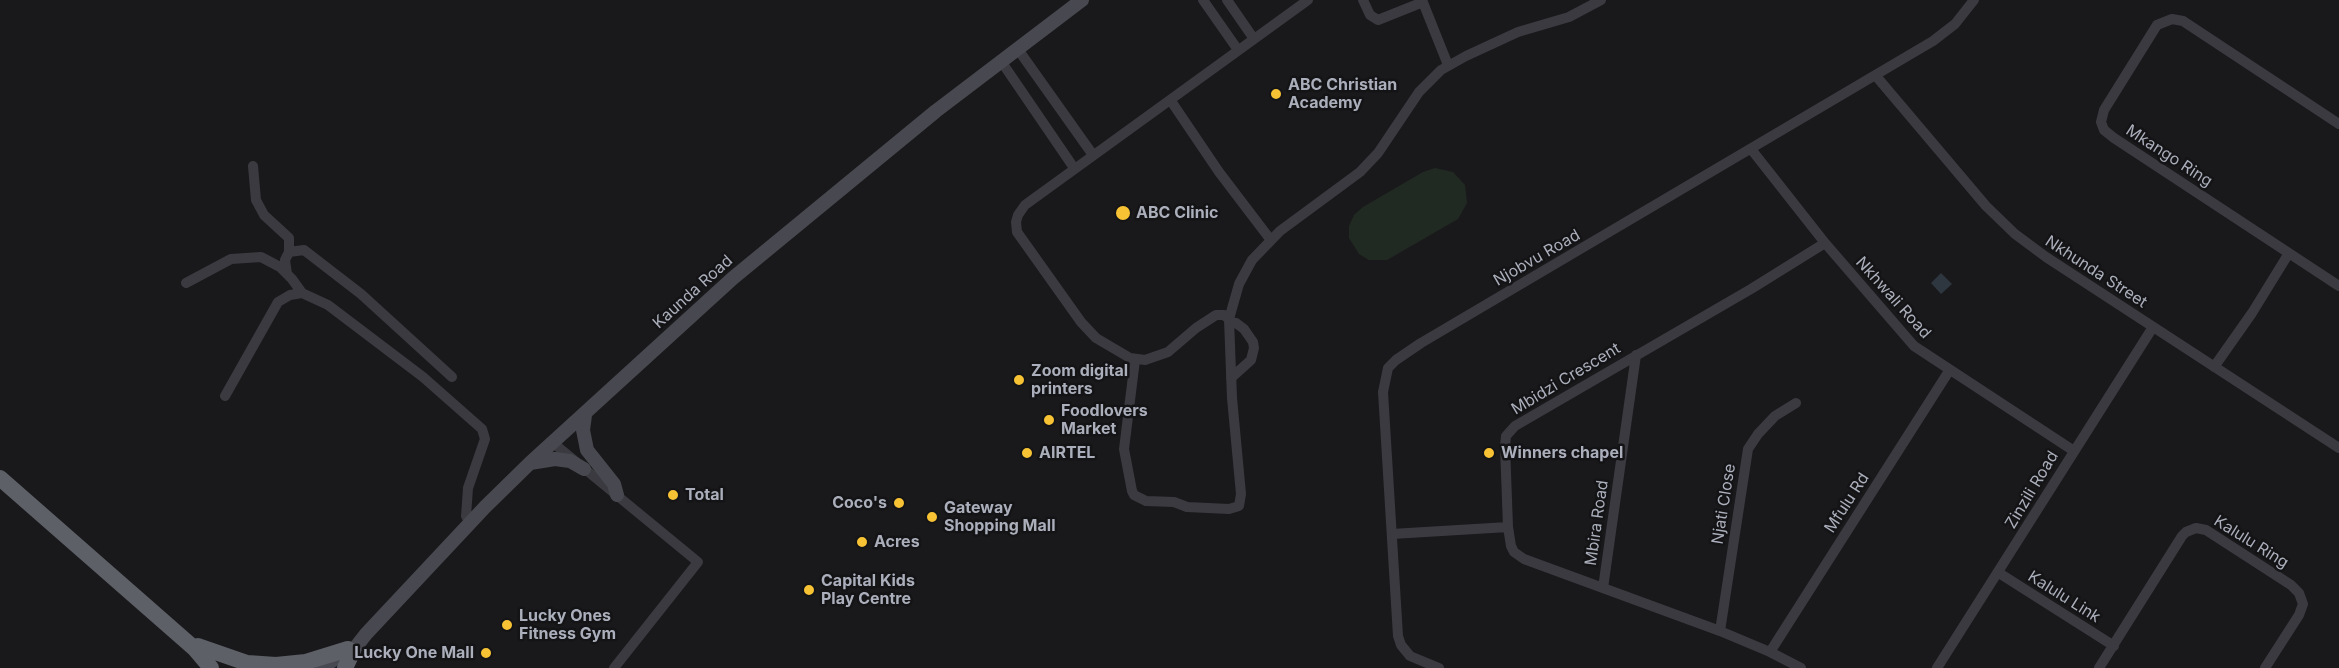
<!DOCTYPE html>
<html>
<head>
<meta charset="utf-8">
<style>
  body { margin:0 }
  canvas { display:block; background:#19191b }
</style>
</head>
<body>
<canvas width="2339" height="668"></canvas>
<script>
const context = document.querySelector('canvas').getContext('2d');
context.lineJoin = 'round';
function fill(path, color) { context.fillStyle = color; context.fill(path, 'evenodd'); }
const toPath = rows => new Path2D(rows.map(r => 'M' + r).join(''));
function trace(path, color, width, dash) { context.strokeStyle = color; context.lineWidth = width; context.lineCap = dash ? 'butt' : 'round'; context.setLineDash(dash || []); context.stroke(path); }
function drawText(font, color, halo, rows, align = 'center') {
  context.font = font + ' Inter,sans-serif'; context.lineWidth = 5; context.setLineDash([]); context.textBaseline = 'middle'; context.strokeStyle = halo; context.fillStyle = color; for (const [text, x, y, turn = 0] of rows) {
    context.save(); context.translate(x, y); context.rotate((+turn || 0) * Math.PI / 180); context.textAlign = isNaN(turn) ? turn : align; if (halo) context.strokeText(text, 0, 0); context.fillText(text, 0, 0); context.restore();
  }
}
fill(toPath([
  [1435,168,1453,172,1465,185,1467,203,1458,219,1387,260,1369,260,1359,254,1349,238,1349,226,1354,215,1363,207,1423,172]
]), '#212a22');
fill(toPath([
  [1941,273,1952,284,1941,294,1931,283]
]), '#2e3740');
trace(toPath([
  [1203,0,1238,50],
  [1227,0,1254,39],
  [1363,0,1370,15,1378,20,1423,2],
  [1422,0,1448,65],
  [1017,48,1093,155],
  [1001,61,1074,168],
  [1876,76,1986,206,2015,234,2046,257,2339,448],
  [1171,101,1219,172,1270,239],
  [2339,124,2183,21,2172,19,2157,25,2104,110,2101,122,2104,130,2114,138,2339,286],
  [1751,149,1825,243,1914,346,2074,451],
  [253,166,256,200,264,215,289,238,289,252,285,260,287,274],
  [289,252,304,250,361,294,452,377],
  [186,283,231,259,261,257,280,267,292,279,302,293,328,305,423,377,482,429,485,439,468,488,466,516,470,523],
  [1229,319,1224,315,1216,315,1196,328,1168,352,1145,360,1130,358,1096,338,1081,322,1017,232,1016,222,1018,215,1025,205,1308,0],
  [1229,322,1236,323,1244,329,1253,342,1254,348,1251,360,1231,378],
  [1135,360,1124,449,1132,491,1134,495,1146,501,1174,502,1187,507,1229,509,1239,506,1241,494,1232,398,1229,319,1239,284,1252,260,1280,231,1360,172,1378,153,1419,92,1441,70,1466,56,1518,32,1569,17,1601,0],
  [2214,367,2252,313,2289,253],
  [225,396,278,302,290,295,302,293],
  [552,442,698,562,614,668],
  [1392,534,1508,527],
  [1999,573,2114,646],
  [1603,588,1636,355],
  [1720,631,1748,449,1758,434,1775,416,1796,403],
  [1770,652,1949,371],
  [1439,668,1410,656,1401,645,1398,636,1383,392,1388,368,1396,360,1421,343,1933,41,1955,24,1974,0],
  [1801,668,1770,652,1720,631,1524,559,1514,552,1511,546,1508,527,1505,446,1506,436,1515,426,1751,289,1825,243],
  [1937,668,2153,327],
  [2099,668,2182,536,2186,532,2196,528,2206,530,2291,585,2299,593,2303,604,2299,615,2265,668]
]), '#3a3a40', 10);
trace(toPath([
  [585,415,583,430,587,450,614,484,617,495],
  [530,463,555,459,570,461,584,469],
  [348,657,366,634,485,507,530,463,733,278,936,111,1082,0],
  [322,668,343,653]
]), '#484950', 14);
trace(toPath([
  [0,478,195,649,211,668],
  [198,646,247,663,276,665,306,662,348,649],
  [345,668,353,651]
]), '#5e6068', 16);
for (const [x, y, r, color] of [
  [1276,94,6,"#f7c335"],
  [1123,213,8,"#f7c335"],
  [1019,380,6,"#f7c335"],
  [1049,420,6,"#f7c335"],
  [1027,453,6,"#f7c335"],
  [1489,453,6,"#f7c335"],
  [673,495,6,"#f7c335"],
  [899,503,6,"#f7c335"],
  [932,517,6,"#f7c335"],
  [862,542,6,"#f7c335"],
  [809,590,6,"#f7c335"],
  [507,625,6,"#f7c335"],
  [486,653,6,"#f7c335"]
]) { const dot = new Path2D(); dot.arc(x, y, r, 0, 2 * Math.PI); context.fillStyle = color; context.fill(dot); trace(dot, '#141416', 2); }
drawText('bold 16px', '#abafbb', '#141416', [
  ["ABC Christian",1288,85],
  ["Academy",1288,103],
  ["ABC Clinic",1136,213],
  ["Zoom digital",1031,371],
  ["printers",1031,389],
  ["Foodlovers",1061,411],
  ["Market",1061,429],
  ["AIRTEL",1039,453],
  ["Winners chapel",1501,453],
  ["Total",685,495],
  ["Coco's",887,503,"right"],
  ["Gateway",944,508],
  ["Shopping Mall",944,526],
  ["Acres",874,542],
  ["Capital Kids",821,581],
  ["Play Centre",821,599],
  ["Lucky Ones",519,616],
  ["Fitness Gym",519,634],
  ["Lucky One Mall",474,653,"right"]
], 'left');
drawText('16px', '#abafbb', '#141416', [
  ["Mkango Ring",2169,156,33],
  ["Njobvu Road",1537,258,-30],
  ["Nkhunda Street",2096,272,33],
  ["Kaunda Road",693,292,-42],
  ["Nkhwali Road",1893,298,48],
  ["Mbidzi Crescent",1566,379,-31],
  ["Zinzili Road",2032,490,-59],
  ["Mfulu Rd",1847,503,-57],
  ["Njati Close",1724,504,-81],
  ["Mbira Road",1597,523,-82],
  ["Kalulu Ring",2251,542,32],
  ["Kalulu Link",2064,597,32]
]);
</script>
</body>
</html>
